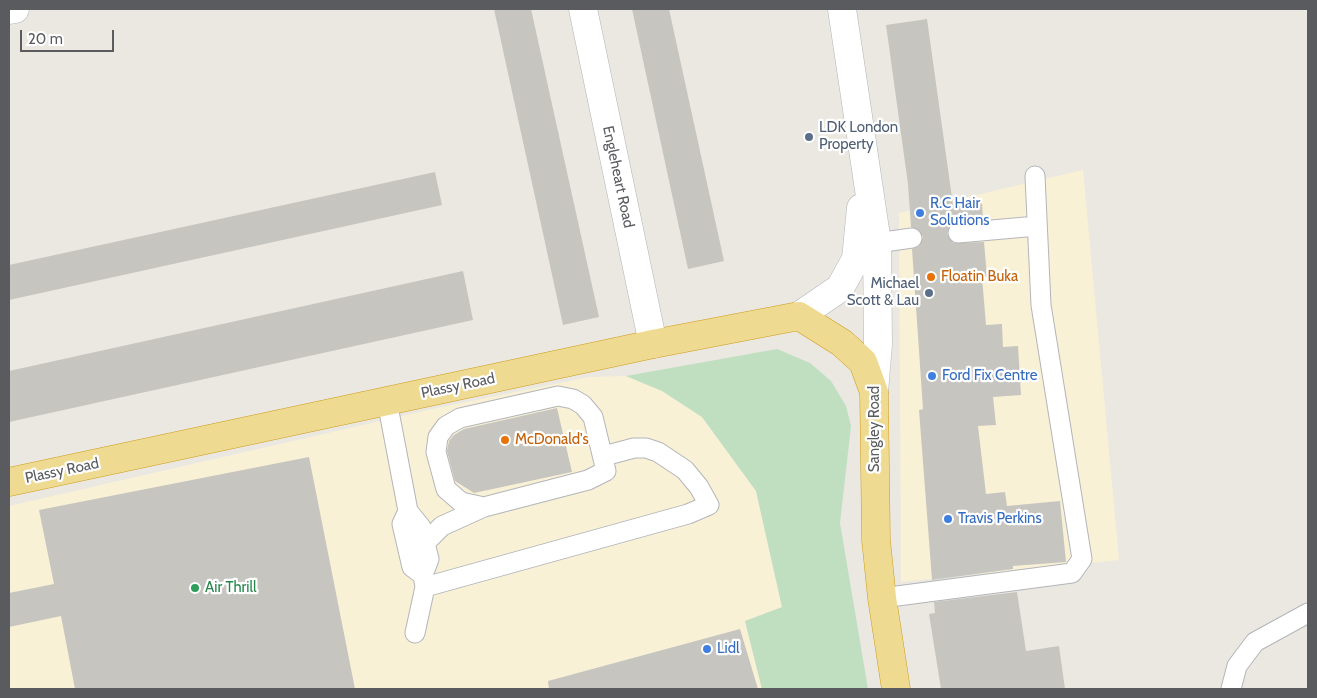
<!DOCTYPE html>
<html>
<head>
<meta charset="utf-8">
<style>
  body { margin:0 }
  #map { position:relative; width:1317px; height:698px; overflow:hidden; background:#eae8e0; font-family:Cabin,sans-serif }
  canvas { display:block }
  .frame { position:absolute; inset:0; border:10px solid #595b5f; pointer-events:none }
  .scale { position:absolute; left:20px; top:30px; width:94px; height:22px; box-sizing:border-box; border:2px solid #595b5f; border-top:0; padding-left:6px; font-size:15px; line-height:18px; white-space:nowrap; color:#595b5f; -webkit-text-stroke:4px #fff; paint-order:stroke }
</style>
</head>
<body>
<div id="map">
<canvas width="1317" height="698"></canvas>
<div class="frame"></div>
<div class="scale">20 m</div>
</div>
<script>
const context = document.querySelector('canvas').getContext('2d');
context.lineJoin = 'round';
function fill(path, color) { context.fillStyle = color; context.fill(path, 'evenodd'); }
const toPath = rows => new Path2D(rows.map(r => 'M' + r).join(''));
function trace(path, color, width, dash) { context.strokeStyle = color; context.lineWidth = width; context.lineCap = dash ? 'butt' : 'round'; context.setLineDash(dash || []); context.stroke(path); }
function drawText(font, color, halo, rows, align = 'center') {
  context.font = font + ' Cabin,sans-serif'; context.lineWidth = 4.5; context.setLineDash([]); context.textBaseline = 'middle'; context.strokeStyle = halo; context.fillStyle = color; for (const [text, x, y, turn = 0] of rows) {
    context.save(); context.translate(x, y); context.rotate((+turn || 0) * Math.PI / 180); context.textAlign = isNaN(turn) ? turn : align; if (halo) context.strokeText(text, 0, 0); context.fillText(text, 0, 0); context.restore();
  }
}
fill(toPath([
  [1083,170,1119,560,901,582,899,213],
  [626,376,662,391,702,417,756,491,782,608,745,621,762,689,9,689,9,506,437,408,589,377]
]), '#f9f1d6');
fill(toPath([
  [777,349,810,363,831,381,846,406,851,426,840,523,868,689,762,689,745,621,782,607,756,491,702,417,662,391,626,376]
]), '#bfdfc0');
fill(toPath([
  [494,9,531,9,599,317,563,325],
  [632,9,669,9,724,261,688,269],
  [927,19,953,205,982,203,983,220,952,224,947,234,954,243,984,242,987,277,982,277,986,325,1002,324,1003,347,1018,346,1021,395,993,397,996,425,978,426,986,494,1005,492,1007,506,1060,501,1066,562,1013,566,1013,569,932,580,919,410,923,409,912,249,919,246,923,237,920,231,911,227,908,184,886,25],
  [435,172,442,205,9,300,9,265],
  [463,271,473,320,9,422,9,371],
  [557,408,572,472,474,493,455,481,447,451,449,441,454,435,464,429],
  [309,457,355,689,75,689,61,616,9,627,9,593,54,584,39,510],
  [1017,592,1026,651,1059,646,1065,689,941,689,929,614,935,613,934,602],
  [740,629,758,689,549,689,548,681]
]), '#c7c5bf');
const lane = toPath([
  [958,233,1037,226],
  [877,243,912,238],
  [387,401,408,511,421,527,429,559,423,575,425,587,415,633],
  [408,511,402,524,412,567,423,575],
  [426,542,442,526,484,507,588,480,606,471,593,417,583,405,573,399,558,396,460,418,446,426,438,437,436,452,446,489,461,502,484,507],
  [425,587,688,514,709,505,699,487,685,470,658,452,646,448,634,448,604,456],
  [882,598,1072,573,1082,559,1041,305,1035,176],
  [1231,689,1237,666,1255,642,1308,613]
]);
const street = toPath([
  [583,9,653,344],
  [9,10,15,9]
]);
const secondary = toPath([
  [842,9,877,243,878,344,874,392],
  [799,316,840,288,856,259,861,208]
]);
const highway = toPath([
  [9,482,653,344,799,316,842,343,863,362,874,392,876,540,882,598,896,689]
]);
trace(lane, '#b3b5b9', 21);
trace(street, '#b3b5b9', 29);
trace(secondary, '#b4b6bb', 29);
trace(highway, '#cf9b1a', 29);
trace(lane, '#fff', 19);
trace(street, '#fff', 28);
trace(secondary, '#fff', 28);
trace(highway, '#efda92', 28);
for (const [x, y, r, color] of [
  [809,137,5,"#5c6f8a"],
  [920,213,5,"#3f7fe0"],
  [931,277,5,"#e8710a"],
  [929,293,5,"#5c6f8a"],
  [932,376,5,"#3f7fe0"],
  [505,440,5,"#e8710a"],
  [948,519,5,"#3f7fe0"],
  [195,588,5,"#2e9e5b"],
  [707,649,5,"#3f7fe0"]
]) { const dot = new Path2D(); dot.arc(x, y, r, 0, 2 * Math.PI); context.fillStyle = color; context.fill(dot); trace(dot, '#fff', 2); }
drawText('15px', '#4e5e75', '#fff', [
  ["LDK London",819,128],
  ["Property",819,145],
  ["Michael",919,284,"right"],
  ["Scott & Lau",919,301,"right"]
], 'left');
drawText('15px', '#595b5f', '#fff', [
  ["Engleheart Road",618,177,78],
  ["Plassy Road",458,386,-12],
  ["Sangley Road",875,429,-90],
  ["Plassy Road",62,471,-12]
]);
drawText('15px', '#366cbe', '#fff', [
  ["R.C Hair",930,204],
  ["Solutions",930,221],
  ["Ford Fix Centre",942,376],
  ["Travis Perkins",958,519],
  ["Lidl",717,649]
], 'left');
drawText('15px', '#c56008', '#fff', [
  ["Floatin Buka",941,277],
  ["McDonald's",515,440]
], 'left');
drawText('15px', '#27864d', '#fff', [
  ["Air Thrill",205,588]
], 'left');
</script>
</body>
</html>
